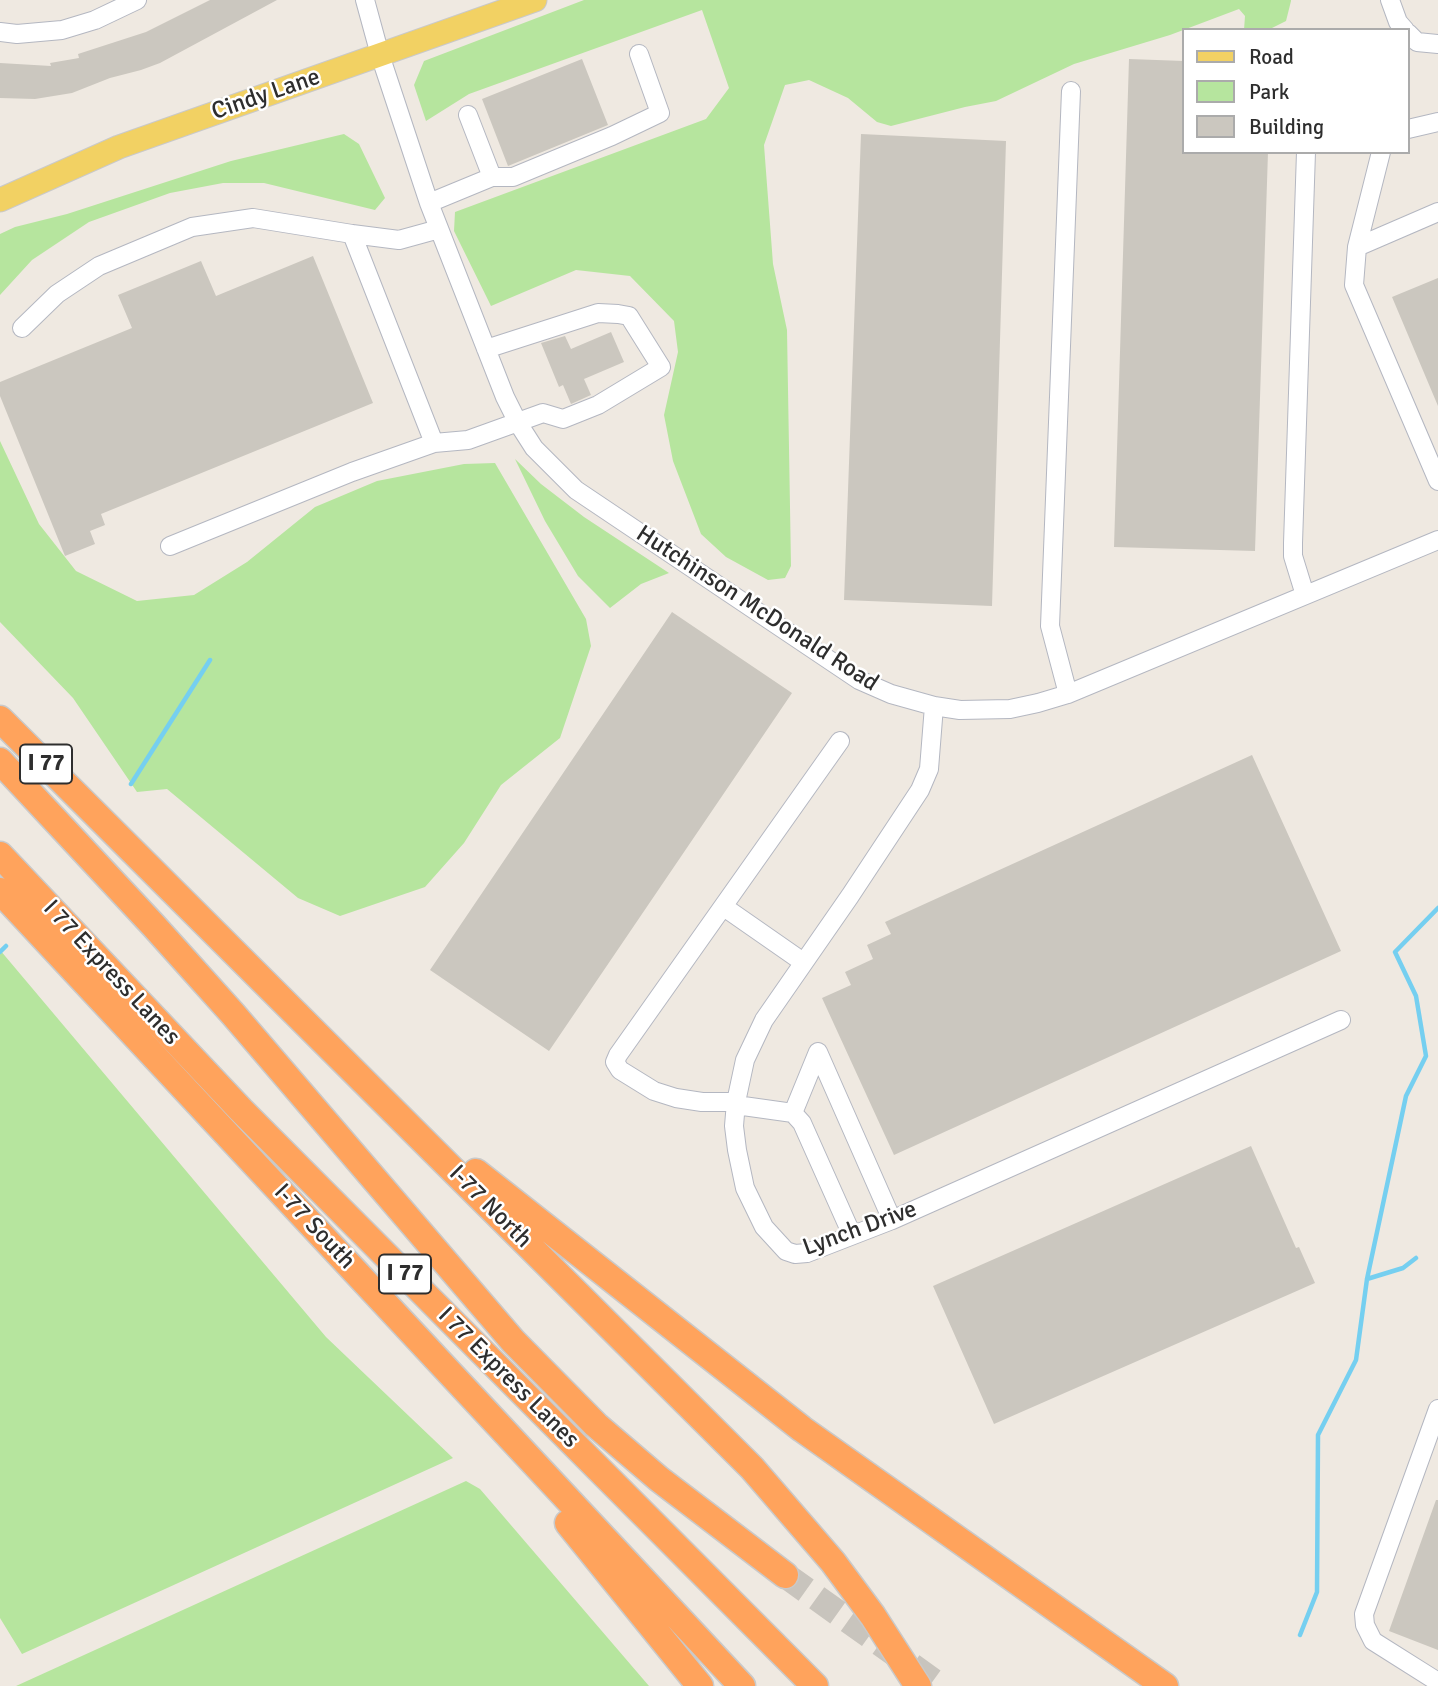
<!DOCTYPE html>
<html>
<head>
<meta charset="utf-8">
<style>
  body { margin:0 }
  #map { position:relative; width:1438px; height:1686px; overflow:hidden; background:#efe9e1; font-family:Signika,sans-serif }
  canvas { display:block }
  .legend { position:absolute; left:1182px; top:28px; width:228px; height:126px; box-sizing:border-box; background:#fff; border:2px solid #ababab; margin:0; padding:9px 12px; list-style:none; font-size:21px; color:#2e2e2e }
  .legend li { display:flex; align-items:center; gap:14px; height:35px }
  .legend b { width:35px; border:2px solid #ababab }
</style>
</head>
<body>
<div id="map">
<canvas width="1438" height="1686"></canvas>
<ul class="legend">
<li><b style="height:9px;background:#f2d163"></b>Road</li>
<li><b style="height:19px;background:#b6e59e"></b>Park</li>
<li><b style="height:19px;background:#cbc7bf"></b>Building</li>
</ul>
</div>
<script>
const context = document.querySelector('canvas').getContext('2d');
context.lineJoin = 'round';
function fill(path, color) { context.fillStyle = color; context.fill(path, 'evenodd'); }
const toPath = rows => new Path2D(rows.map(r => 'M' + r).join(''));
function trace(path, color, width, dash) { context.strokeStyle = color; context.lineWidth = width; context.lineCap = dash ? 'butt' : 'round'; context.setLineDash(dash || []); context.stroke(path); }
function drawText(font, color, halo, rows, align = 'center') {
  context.font = font + ' Signika,sans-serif'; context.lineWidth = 5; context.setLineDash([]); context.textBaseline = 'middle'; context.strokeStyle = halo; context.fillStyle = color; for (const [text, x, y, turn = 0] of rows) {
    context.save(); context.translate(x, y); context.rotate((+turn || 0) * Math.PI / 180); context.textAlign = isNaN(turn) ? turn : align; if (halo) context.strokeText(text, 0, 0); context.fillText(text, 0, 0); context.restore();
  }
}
fill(toPath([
  [584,0,1291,0,1291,1,1286,21,1268,30,1244,30,1245,16,1239,9,1170,35,1074,64,996,101,965,107,891,126,877,122,848,98,809,80,785,85,764,145,773,264,787,330,791,566,785,578,768,580,726,557,701,534,673,461,664,415,678,352,674,321,630,276,576,270,491,306,454,231,455,212,706,119,729,88,702,10,469,94,426,121,414,85,424,61],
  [344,134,359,144,385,198,375,210,264,183,223,183,170,193,89,222,32,260,0,295,0,234,15,227,67,214,231,161],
  [0,441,39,524,76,571,137,601,194,595,247,562,315,507,377,481,464,464,495,463,586,619,591,646,560,738,501,785,464,843,425,887,340,916,298,898,167,789,137,792,73,698,0,622],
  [515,459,541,484,584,517,669,573,641,584,610,608,578,576,545,521],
  [0,950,326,1337,453,1458,22,1654,0,1618],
  [466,1481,480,1489,649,1686,16,1686]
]), '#b6e59e');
trace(toPath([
  [131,784,210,660],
  [0,952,6,946],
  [1367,1279,1403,1268,1416,1258],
  [1300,1635,1317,1592,1318,1435,1356,1360,1367,1279,1406,1096,1426,1056,1416,996,1395,952,1438,908]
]), '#75cff0', 4.5);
fill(toPath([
  [210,0,277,0,160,63,141,70,110,78,72,93,35,99,0,98,0,63,51,66,50,63,79,58,78,54,146,32],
  [582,59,608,125,508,166,482,99],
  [1129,59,1184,61,1184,152,1268,152,1255,551,1114,547],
  [861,134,1006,141,992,606,844,600],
  [313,256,373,403,101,514,105,525,90,531,95,544,65,556,0,396,0,382,132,328,118,295,201,261,216,296],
  [1438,278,1438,406,1392,297],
  [611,332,624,362,584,379,591,395,571,404,563,385,559,387,541,343,565,336,571,349],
  [672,612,792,693,549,1051,430,970],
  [1252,755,1341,951,894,1155,822,998,851,985,845,972,873,959,867,945,891,934,885,922],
  [1251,1146,1296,1248,1299,1247,1315,1283,994,1424,933,1286],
  [1436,1500,1438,1500,1438,1650,1389,1631]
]), '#cbc7bf');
trace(toPath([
  [785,1575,940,1686]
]), '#c8c4bd', 26, [26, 13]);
const minor = toPath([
  [365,0,380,55,429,203,505,397,518,423,534,448,576,490,859,680,891,694,934,706,960,710,1010,709,1038,703,1068,694,1438,540],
  [1390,0,1398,22,1405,30],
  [0,32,17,34,62,30,95,20,137,0],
  [1408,33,1417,42,1438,44],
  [1408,129,1438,122],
  [1381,152,1357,247,1354,285,1438,481],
  [492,177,513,177,612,136,660,113,639,54],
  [429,203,492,177,468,115],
  [439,229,399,240,352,234,434,443,468,440,543,413,563,419,598,405,661,367,629,316,618,314,598,313,486,349],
  [1357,247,1438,212],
  [22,328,57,294,99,266,192,227,253,218,352,234],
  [170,546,352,472,434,443],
  [1305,595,1293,556,1293,543,1306,152],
  [1068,694,1050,626,1071,91],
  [934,706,929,769,920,790,850,896,764,1020,745,1060,736,1102,734,1126,737,1150,745,1188,764,1227,786,1251,795,1254,807,1253,892,1220,1341,1020],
  [724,907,803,962],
  [736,1102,702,1102,676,1098,654,1091,620,1070,615,1062,618,1055,840,741],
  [736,1105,793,1113,802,1123,852,1235],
  [793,1113,818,1052,892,1220],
  [1438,1409,1364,1614,1365,1625,1373,1641,1438,1682]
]);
const major = toPath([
  [0,200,119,147,535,0]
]);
const highway = toPath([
  [0,719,752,1468,833,1562,873,1616,918,1686],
  [0,761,154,926,233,1014,513,1341,596,1425,659,1479,785,1575],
  [0,855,241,1110,815,1686],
  [0,891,742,1686],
  [476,1172,802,1429,1165,1686],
  [568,1523,700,1686]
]);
trace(minor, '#b4b7c1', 20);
trace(major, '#c9c9c9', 25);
trace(highway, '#c9c9c9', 29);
trace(minor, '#fff', 18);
trace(major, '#f2d163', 23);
trace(highway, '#ffa35c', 26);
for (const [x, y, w] of [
  [46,764,52],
  [405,1274,52]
]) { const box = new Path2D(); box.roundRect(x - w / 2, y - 19.5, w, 39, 5); context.fillStyle = '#fff'; context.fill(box); trace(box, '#2e2e2e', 2); }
drawText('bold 23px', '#2e2e2e', null, [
  ["I 77",46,764],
  ["I 77",405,1274]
]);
drawText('24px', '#2e2e2e', '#fff', [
  ["Cindy Lane",266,95,-19],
  ["Hutchinson McDonald Road",757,609,33],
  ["I 77 Express Lanes",111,973,47],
  ["I-77 North",490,1207,45],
  ["I-77 South",314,1227,47],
  ["Lynch Drive",860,1229,-20],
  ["I 77 Express Lanes",508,1378,45]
]);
</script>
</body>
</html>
